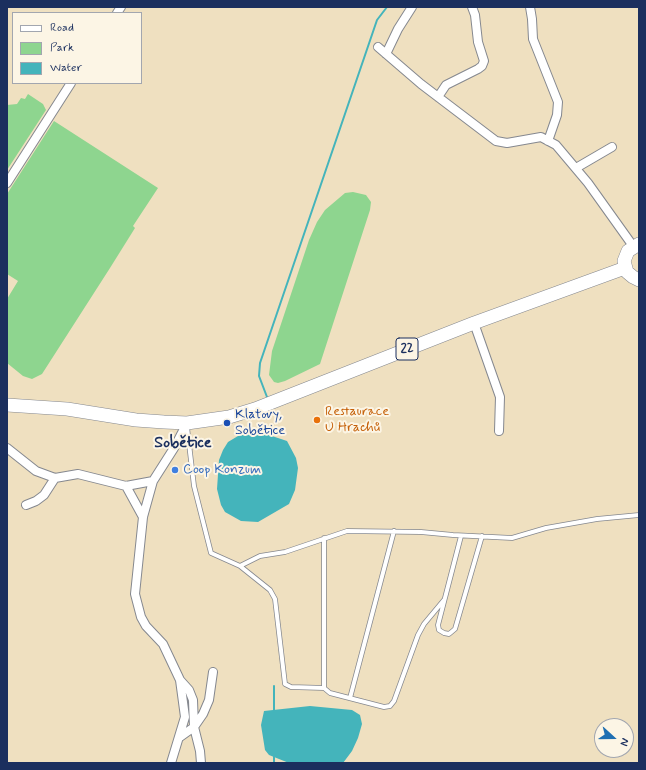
<!DOCTYPE html>
<html>
<head>
<meta charset="utf-8">
<style>
  body { margin:0 }
  #map { position:relative; width:646px; height:770px; overflow:hidden; background:#efe0c0; font-family:Mynerve,sans-serif }
  canvas { display:block }
  .frame { position:absolute; inset:0; border:8px solid #1b2f5e; pointer-events:none }
  .legend { position:absolute; left:12px; top:12px; width:130px; height:72px; box-sizing:border-box; background:#fcf5e5; border:1px solid #a2a6af; margin:0; padding:5px 7px; list-style:none; font-size:12px; color:#1b2f5e }
  .legend li { display:flex; align-items:center; gap:8px; height:20px }
  .legend b { width:20px; border:1px solid #a2a6af }
  .north { position:absolute; left:594px; top:718px; width:40px; height:40px; box-sizing:border-box; background:#fcf5e5; border:1px solid #a2a6af; border-radius:50%; rotate:111deg; font-size:11px; font-weight:700; line-height:16px; text-align:center; color:#1b2f5e }
  .north::after { content:''; display:block; margin:auto; width:14px; height:18px; background:#1f6fb2; clip-path:polygon(50% 0,100% 100%,50% 72%,0 100%) }
</style>
</head>
<body>
<div id="map">
<canvas width="646" height="770"></canvas>
<div class="frame"></div>
<ul class="legend">
<li><b style="height:5px;background:#fff"></b>Road</li>
<li><b style="height:11px;background:#8ed58f"></b>Park</li>
<li><b style="height:11px;background:#44b4bb"></b>Water</li>
</ul>
<div class="north">N</div>
</div>
<script>
const context = document.querySelector('canvas').getContext('2d');
context.lineJoin = 'round';
function fill(path, color) { context.fillStyle = color; context.fill(path, 'evenodd'); }
const toPath = rows => new Path2D(rows.map(r => 'M' + r).join(''));
function trace(path, color, width, dash) { context.strokeStyle = color; context.lineWidth = width; context.lineCap = dash ? 'butt' : 'round'; context.setLineDash(dash || []); context.stroke(path); }
function drawText(font, color, halo, rows, align = 'center') {
  context.font = font + ' Mynerve,sans-serif'; context.lineWidth = 4; context.setLineDash([]); context.textBaseline = 'middle'; context.strokeStyle = halo; context.fillStyle = color; for (const [text, x, y, turn = 0] of rows) {
    context.save(); context.translate(x, y); context.rotate((+turn || 0) * Math.PI / 180); context.textAlign = isNaN(turn) ? turn : align; if (halo) context.strokeText(text, 0, 0); context.fillText(text, 0, 0); context.restore();
  }
}
fill(toPath([
  [28,94,43,104,46,110,7,170,7,105,17,104,21,98,25,99],
  [54,121,158,188,133,226,135,228,110,268,42,374,32,379,23,376,7,363,7,299,18,281,7,274,7,194],
  [353,192,366,195,371,202,370,210,320,364,285,381,278,383,274,382,269,375,272,351,309,240,317,222,325,210,345,193]
]), '#8ed58f');
fill(toPath([
  [252,433,266,434,287,441,296,458,298,468,295,490,289,504,258,522,241,521,225,512,221,505,217,489,219,460,223,450,228,442,238,436],
  [310,706,352,710,360,715,362,724,358,738,352,751,343,763,289,763,269,755,265,750,261,725,264,711]
]), '#44b4bb');
trace(toPath([
  [267,397,259,376,260,363,377,20,387,7],
  [274,712,274,686],
  [274,763,274,754]
]), '#44b4bb', 2);
const service = toPath([
  [187,427,194,486,211,553,240,566,260,556,285,552,347,531,421,532,453,535,512,538,546,528,597,519,639,515],
  [461,536,438,625,439,630,444,633,449,634,455,629,482,536],
  [240,566,270,590,275,599,285,684,291,687,324,688,330,693,384,707,390,706,394,701,418,635,424,624,444,600],
  [324,688,324,538],
  [350,698,394,531]
]);
const minor = toPath([
  [530,7,532,19,533,39,558,102,557,115,548,141],
  [117,13,121,7],
  [378,47,421,84,496,141,507,143,541,137,556,145,588,183,633,246],
  [386,54,398,29,412,7],
  [438,97,446,85,478,69,482,66,484,61,478,42,475,15,472,7],
  [576,168,612,147],
  [7,183,71,83],
  [474,323,500,397,499,431],
  [7,448,36,471,55,478,78,474,126,486,153,481],
  [126,486,143,517],
  [26,505,36,501,44,495,55,478],
  [180,680,189,690,193,700,194,727,200,751,201,763],
  [180,737,194,727,203,714,209,700,213,672],
  [171,763,185,717,180,680,163,644,146,626,141,617,135,594,143,517,153,481,174,448,187,423]
]);
const primary = toPath([
  [639,244,628,251,624,261,627,272,633,277,639,280],
  [7,405,67,409,136,420,164,422,187,423,229,417,255,409,474,323,625,268]
]);
trace(service, '#85888f', 5.5);
trace(minor, '#85888f', 10);
trace(primary, '#85888f', 14);
trace(service, '#fff', 4);
trace(minor, '#fff', 8);
trace(primary, '#fff', 13);
for (const [x, y, r, color] of [
  [317,420,4,"#e8710a"],
  [227,423,4,"#1a4fb4"],
  [175,470,4,"#3f7fe0"]
]) { const dot = new Path2D(); dot.arc(x, y, r, 0, 2 * Math.PI); context.fillStyle = color; context.fill(dot); trace(dot, '#fcf5e5', 1.5); }
for (const [x, y, w] of [
  [407,349,22]
]) { const box = new Path2D(); box.roundRect(x - w / 2, y - 11, w, 22, 3); context.fillStyle = '#fcf5e5'; context.fill(box); trace(box, '#1b2f5e', 1); }
drawText('bold 13px', '#1b2f5e', null, [
  ["22",407,349]
]);
drawText('14px', '#c56008', '#fcf5e5', [
  ["Restaurace",325,412],
  ["U Hrachů",325,428]
], 'left');
drawText('14px', '#164399', '#fcf5e5', [
  ["Klatovy,",235,415],
  ["Sobětice",235,431]
], 'left');
drawText('14px', '#366cbe', '#fcf5e5', [
  ["Coop Konzum",183,470]
], 'left');
drawText('bold 16px', '#1b2f5e', '#fcf5e5', [
  ["Sobětice",183,444]
]);
</script>
</body>
</html>
